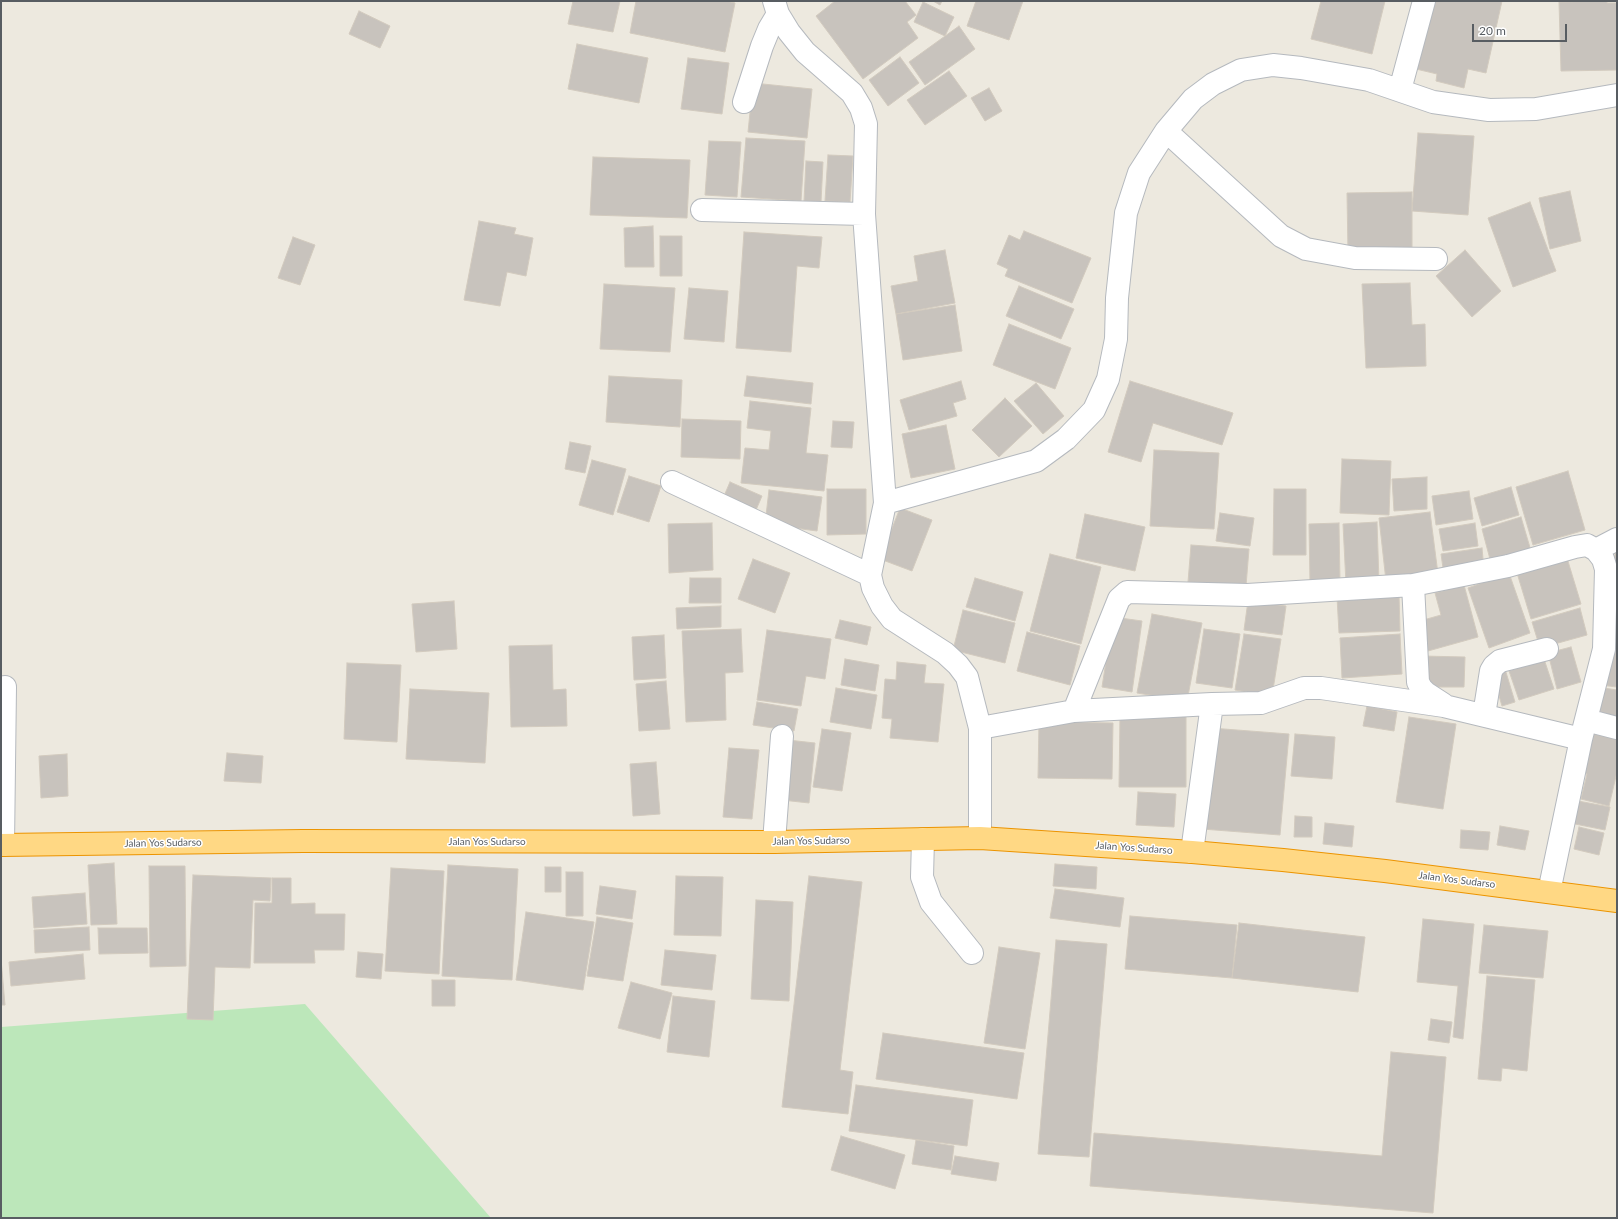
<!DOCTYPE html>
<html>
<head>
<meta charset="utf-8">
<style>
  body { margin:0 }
  #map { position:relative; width:1618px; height:1219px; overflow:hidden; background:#ede9df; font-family:Lato,sans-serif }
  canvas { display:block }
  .frame { position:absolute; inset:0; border:2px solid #585d62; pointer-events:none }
  .scale { position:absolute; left:1472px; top:24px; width:95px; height:18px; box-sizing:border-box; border:2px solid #585d62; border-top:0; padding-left:5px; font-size:12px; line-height:14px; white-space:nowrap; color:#585d62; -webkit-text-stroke:3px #fff; paint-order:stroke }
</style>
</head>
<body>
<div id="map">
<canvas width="1618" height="1219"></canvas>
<div class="frame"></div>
<div class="scale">20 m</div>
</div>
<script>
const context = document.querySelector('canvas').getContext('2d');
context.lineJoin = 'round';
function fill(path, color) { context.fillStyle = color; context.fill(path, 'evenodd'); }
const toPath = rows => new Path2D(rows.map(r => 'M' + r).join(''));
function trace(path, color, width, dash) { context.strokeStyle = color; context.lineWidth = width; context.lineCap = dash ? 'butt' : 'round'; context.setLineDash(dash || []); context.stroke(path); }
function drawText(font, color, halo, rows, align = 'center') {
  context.font = font + ' Lato,sans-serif'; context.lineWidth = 3; context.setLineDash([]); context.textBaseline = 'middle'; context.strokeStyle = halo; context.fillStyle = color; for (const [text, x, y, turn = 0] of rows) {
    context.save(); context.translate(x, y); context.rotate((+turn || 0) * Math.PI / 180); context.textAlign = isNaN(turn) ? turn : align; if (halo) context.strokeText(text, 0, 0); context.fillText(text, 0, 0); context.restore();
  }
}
fill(toPath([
  [305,1004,491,1218,1,1218,1,1027]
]), '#bce7ba');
const building = toPath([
  [573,1,620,1,613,32,568,24,573,1],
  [636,1,726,1,735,3,725,52,630,33,636,1],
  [835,1,905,1,916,15,907,22,918,38,863,79,816,16,835,1],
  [933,1,942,1,940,5,933,1],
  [976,1,1023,1,1009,40,967,26,976,1],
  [1321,1,1385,1,1372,54,1311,39,1321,1],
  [1431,1,1502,1,1486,73,1468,69,1464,88,1436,81,1437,74,1416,69,1431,1],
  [1607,1,1607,3,1617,3,1617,70,1561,71,1559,2,1607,1],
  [923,2,954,17,945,36,914,22,923,2],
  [359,11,390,26,380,48,349,34,359,11],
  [959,26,975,49,925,85,909,62,959,26],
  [577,44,648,58,639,103,568,89,577,44],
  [900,57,919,83,888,106,869,80,900,57],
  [688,58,729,63,722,114,681,109,688,58],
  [949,71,967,96,925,125,907,100,949,71],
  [753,83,812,89,807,138,748,132,753,83],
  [989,88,1002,111,985,121,971,98,989,88],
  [1418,133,1474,136,1468,215,1412,211,1418,133],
  [746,138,805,141,801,201,741,197,746,138],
  [709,141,741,142,737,197,705,195,709,141],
  [828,155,853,156,850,202,825,201,828,155],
  [593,157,690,160,687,218,590,215,593,157],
  [806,161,823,162,821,202,804,201,806,161],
  [1570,191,1581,241,1550,249,1539,198,1570,191],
  [1412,192,1412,253,1348,254,1347,193,1412,192],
  [1530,202,1556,271,1513,287,1488,218,1530,202],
  [479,221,516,228,514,234,533,238,526,276,507,272,500,306,464,300,479,221],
  [653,226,654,267,625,267,624,228,653,226],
  [1024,231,1091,258,1072,303,1005,276,1008,269,997,264,1009,235,1020,240,1024,231],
  [744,232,822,237,819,268,797,266,791,352,736,348,744,232],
  [660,236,682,236,682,276,660,276,660,236],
  [293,237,315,245,300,285,278,278,293,237],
  [945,250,955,303,896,314,891,286,918,281,914,256,945,250],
  [1465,250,1501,291,1472,317,1436,276,1465,250],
  [1410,283,1412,325,1425,324,1426,366,1366,368,1362,284,1410,283],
  [604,284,675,288,670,352,600,349,604,284],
  [1019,286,1074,309,1061,339,1006,316,1019,286],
  [689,288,728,291,724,342,684,339,689,288],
  [955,305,962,351,903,360,896,314,955,305],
  [1009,324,1071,348,1055,389,993,365,1009,324],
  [609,376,682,380,680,427,606,422,609,376],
  [747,376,813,383,811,404,744,396,747,376],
  [961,381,966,399,953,403,957,416,909,430,900,400,961,381],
  [1130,381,1233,413,1222,445,1153,423,1141,462,1108,452,1130,381],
  [1036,383,1064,416,1043,434,1014,401,1036,383],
  [1005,398,1032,426,999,457,972,430,1005,398],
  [750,401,811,408,806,453,828,455,824,491,741,483,745,448,769,450,771,431,747,428,750,401],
  [682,419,741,421,740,459,681,457,682,419],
  [833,421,854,422,852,448,831,447,833,421],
  [946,425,955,469,911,478,902,434,946,425],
  [570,442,591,446,585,473,565,469,570,442],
  [1154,450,1219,453,1214,529,1150,526,1154,450],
  [1342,459,1391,461,1389,515,1340,513,1342,459],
  [592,460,626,469,613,515,579,505,592,460],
  [1568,471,1585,530,1533,545,1516,487,1568,471],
  [629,476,661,486,649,522,617,512,629,476],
  [1427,477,1427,509,1394,511,1392,479,1427,477],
  [730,482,762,496,753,517,721,503,730,482],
  [1511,487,1519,515,1482,526,1474,498,1511,487],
  [827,489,866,489,866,534,827,535,827,489],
  [1274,489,1306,489,1306,555,1273,555,1274,489],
  [769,490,822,497,817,531,765,524,769,490],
  [1469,491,1473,519,1436,525,1432,496,1469,491],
  [900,508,932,520,912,571,880,559,900,508],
  [1430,512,1438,574,1386,581,1379,518,1430,512],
  [1220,513,1254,518,1250,546,1216,541,1220,513],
  [1085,514,1145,527,1135,571,1076,558,1085,514],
  [1521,517,1531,551,1491,563,1482,529,1521,517],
  [1377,522,1379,582,1346,584,1343,524,1377,522],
  [712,523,713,570,669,573,668,524,712,523],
  [1339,523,1340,583,1310,583,1309,524,1339,523],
  [1475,523,1478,546,1443,551,1439,529,1475,523],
  [1616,544,1617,544,1617,614,1609,613,1616,544],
  [1191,545,1249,549,1246,586,1188,582,1191,545],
  [1482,548,1484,569,1444,575,1441,554,1482,548],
  [1050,554,1101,567,1081,644,1030,631,1050,554],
  [1567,558,1581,604,1531,619,1517,573,1567,558],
  [753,559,790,573,775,613,738,599,753,559],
  [1509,573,1530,633,1489,648,1468,588,1509,573],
  [690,578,721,578,721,603,689,603,690,578],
  [975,578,1023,592,1015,621,966,607,975,578],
  [1464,585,1478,637,1428,651,1420,621,1441,615,1435,593,1464,585],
  [1399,594,1400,631,1339,633,1337,597,1399,594],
  [454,601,457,649,416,652,412,604,454,601],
  [1248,601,1286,606,1282,635,1244,630,1248,601],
  [721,606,721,627,677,629,676,608,721,606],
  [1580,608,1587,635,1540,648,1532,622,1580,608],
  [963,610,1015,623,1005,663,953,650,963,610],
  [1152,614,1202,623,1187,701,1137,693,1152,614],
  [1113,617,1142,621,1132,692,1102,687,1113,617],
  [840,620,871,627,867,645,835,638,840,620],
  [741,629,743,672,725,673,726,720,686,722,682,631,741,629],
  [1204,629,1240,634,1232,688,1196,683,1204,629],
  [767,630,831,639,825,679,806,676,801,706,757,700,767,630],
  [1027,632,1080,646,1070,685,1017,671,1027,632],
  [1244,634,1281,639,1272,696,1235,690,1244,634],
  [1400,634,1402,674,1342,678,1340,638,1400,634],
  [664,635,666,678,634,680,632,637,664,635],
  [1608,637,1617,639,1617,687,1600,685,1608,637],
  [552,645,553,690,566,689,567,726,511,727,509,646,552,645],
  [1571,647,1581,682,1557,689,1548,653,1571,647],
  [1422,656,1465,657,1464,687,1422,687,1422,656],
  [845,659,879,665,875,691,841,685,845,659],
  [1544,659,1554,689,1519,700,1509,671,1544,659],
  [897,662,926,665,924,683,944,684,938,742,890,738,892,719,882,718,885,679,896,680,897,662],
  [347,663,401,665,397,742,344,739,347,663],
  [1505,669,1515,702,1502,706,1492,672,1505,669],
  [666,681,670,729,639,731,636,684,666,681],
  [1597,687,1617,690,1617,722,1591,717,1597,687],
  [836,688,877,695,871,729,830,722,836,688],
  [410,689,489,693,485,763,406,759,410,689],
  [757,702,798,709,794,731,753,725,757,702],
  [1367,706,1397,712,1394,731,1363,726,1367,706],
  [1120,715,1186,715,1186,787,1119,787,1120,715],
  [1409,717,1456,724,1443,809,1396,802,1409,717],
  [1039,722,1113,723,1112,779,1038,778,1039,722],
  [1211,728,1289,734,1280,835,1202,829,1211,728],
  [822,729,851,733,842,791,813,787,822,729],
  [1586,730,1617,738,1617,772,1609,806,1581,799,1587,774,1576,771,1586,730],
  [1295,734,1335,737,1332,779,1291,776,1295,734],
  [788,740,815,743,809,803,782,800,788,740],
  [729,748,759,750,752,819,723,817,729,748],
  [227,753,263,756,261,783,224,781,227,753],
  [67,754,68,796,41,798,39,756,67,754],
  [656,762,660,814,633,816,630,764,656,762],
  [1138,792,1176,794,1174,827,1136,825,1138,792],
  [1578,801,1610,807,1605,830,1565,822,1578,801],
  [1295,816,1312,817,1312,837,1294,837,1295,816],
  [1325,823,1354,826,1352,847,1323,844,1325,823],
  [1500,826,1529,831,1525,850,1497,845,1500,826],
  [1579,827,1604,833,1599,855,1574,849,1579,827],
  [1461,830,1490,832,1488,850,1460,848,1461,830],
  [114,863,117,924,91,925,88,865,114,863],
  [1055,864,1097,867,1096,889,1053,886,1055,864],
  [448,865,518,869,512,980,442,976,448,865],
  [149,866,185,866,186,966,150,967,149,866],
  [545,867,561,867,561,892,545,892,545,867],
  [391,868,444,871,439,974,385,971,391,868],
  [566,872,583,872,583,916,566,916,566,872],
  [193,875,271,878,270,901,253,900,250,968,215,967,213,1020,187,1019,193,875],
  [676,876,723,877,721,936,674,935,676,876],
  [809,876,862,882,840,1070,853,1072,848,1114,782,1107,809,876],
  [272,878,291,878,291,904,315,903,315,914,345,914,344,950,314,950,315,963,254,963,255,903,272,903,272,878],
  [600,886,636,891,632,919,596,914,600,886],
  [1055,889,1124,898,1120,927,1050,918,1055,889],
  [85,893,87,924,34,928,32,897,85,893],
  [756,900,793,902,789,1001,751,999,756,900],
  [526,912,594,922,583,990,516,980,526,912],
  [1130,916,1237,925,1232,978,1125,969,1130,916],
  [597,917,633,923,623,981,587,976,597,917],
  [1423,919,1474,924,1463,1039,1453,1037,1458,986,1417,982,1423,919],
  [1239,923,1365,937,1358,992,1232,978,1239,923],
  [1484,925,1548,931,1543,978,1479,973,1484,925],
  [89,927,90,950,35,953,34,930,89,927],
  [98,928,147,928,148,953,99,954,98,928],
  [1056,940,1107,944,1089,1157,1038,1154,1056,940],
  [999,947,1040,953,1025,1049,984,1043,999,947],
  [665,950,716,955,712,990,661,985,665,950],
  [358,952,383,954,381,979,356,977,358,952],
  [83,954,85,979,11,986,9,962,83,954],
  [1,959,5,1005,1,1005,1,959],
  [1487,976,1535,980,1527,1071,1502,1068,1501,1081,1478,1079,1487,976],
  [432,980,455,980,455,1006,432,1006,432,980],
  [631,982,672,993,660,1039,618,1028,631,982],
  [673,996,715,1001,709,1057,667,1052,673,996],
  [1431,1019,1452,1022,1449,1043,1428,1040,1431,1019],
  [883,1033,1024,1053,1017,1099,876,1079,883,1033],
  [1391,1052,1446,1057,1433,1213,1090,1186,1094,1133,1382,1156,1391,1052],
  [856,1085,973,1100,967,1146,849,1131,856,1085],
  [841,1136,905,1155,895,1189,831,1170,841,1136],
  [916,1140,954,1146,951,1170,912,1164,916,1140],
  [955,1156,999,1163,996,1181,951,1174,955,1156]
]);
fill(building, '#c8c3bd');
trace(building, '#d2cabe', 1);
const minor = toPath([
  [774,1,778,14,789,32,805,52,852,93,861,108,866,124,864,214,885,503,870,575],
  [1400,90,1424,1],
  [744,102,762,46,769,29,778,14],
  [1166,131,1281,236,1306,249,1355,258,1436,259],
  [702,210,864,214],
  [672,482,870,575,873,588,882,606,892,619,945,653,958,665,967,677,980,728,980,838],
  [885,503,1036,461,1066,439,1094,410,1108,379,1116,339,1117,298,1126,213,1139,173,1166,131,1193,99,1213,84,1241,70,1273,65,1301,68,1369,80,1433,102,1489,110,1536,109,1617,95],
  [1596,550,1617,539],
  [1413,585,1418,682,1421,688,1426,693,1443,704],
  [1074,711,1119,599,1127,592,1247,595,1413,585,1508,566,1575,547,1587,545,1596,550,1603,559,1606,569,1604,649,1581,739,1549,892],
  [1484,715,1491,671,1494,666,1500,661,1547,649],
  [1586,720,1617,728],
  [980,728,1074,711,1212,704,1261,703,1304,688,1321,688,1444,706,1581,739],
  [923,839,922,877,931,902,972,953],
  [774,842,782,736],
  [3,845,5,687],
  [1192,852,1212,704]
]);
const highway = toPath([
  [1,845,303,841,774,842,980,838,1192,852,1283,860,1385,871,1617,901]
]);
trace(minor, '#b5b9be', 24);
trace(highway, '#ec9400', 24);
trace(minor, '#fff', 22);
trace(highway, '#ffd884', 22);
drawText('10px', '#585d62', '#fff', [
  ["Jalan Yos Sudarso",811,841,-1],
  ["Jalan Yos Sudarso",487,842],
  ["Jalan Yos Sudarso",163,843,-1],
  ["Jalan Yos Sudarso",1134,848,4],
  ["Jalan Yos Sudarso",1457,880,7]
]);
</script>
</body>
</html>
